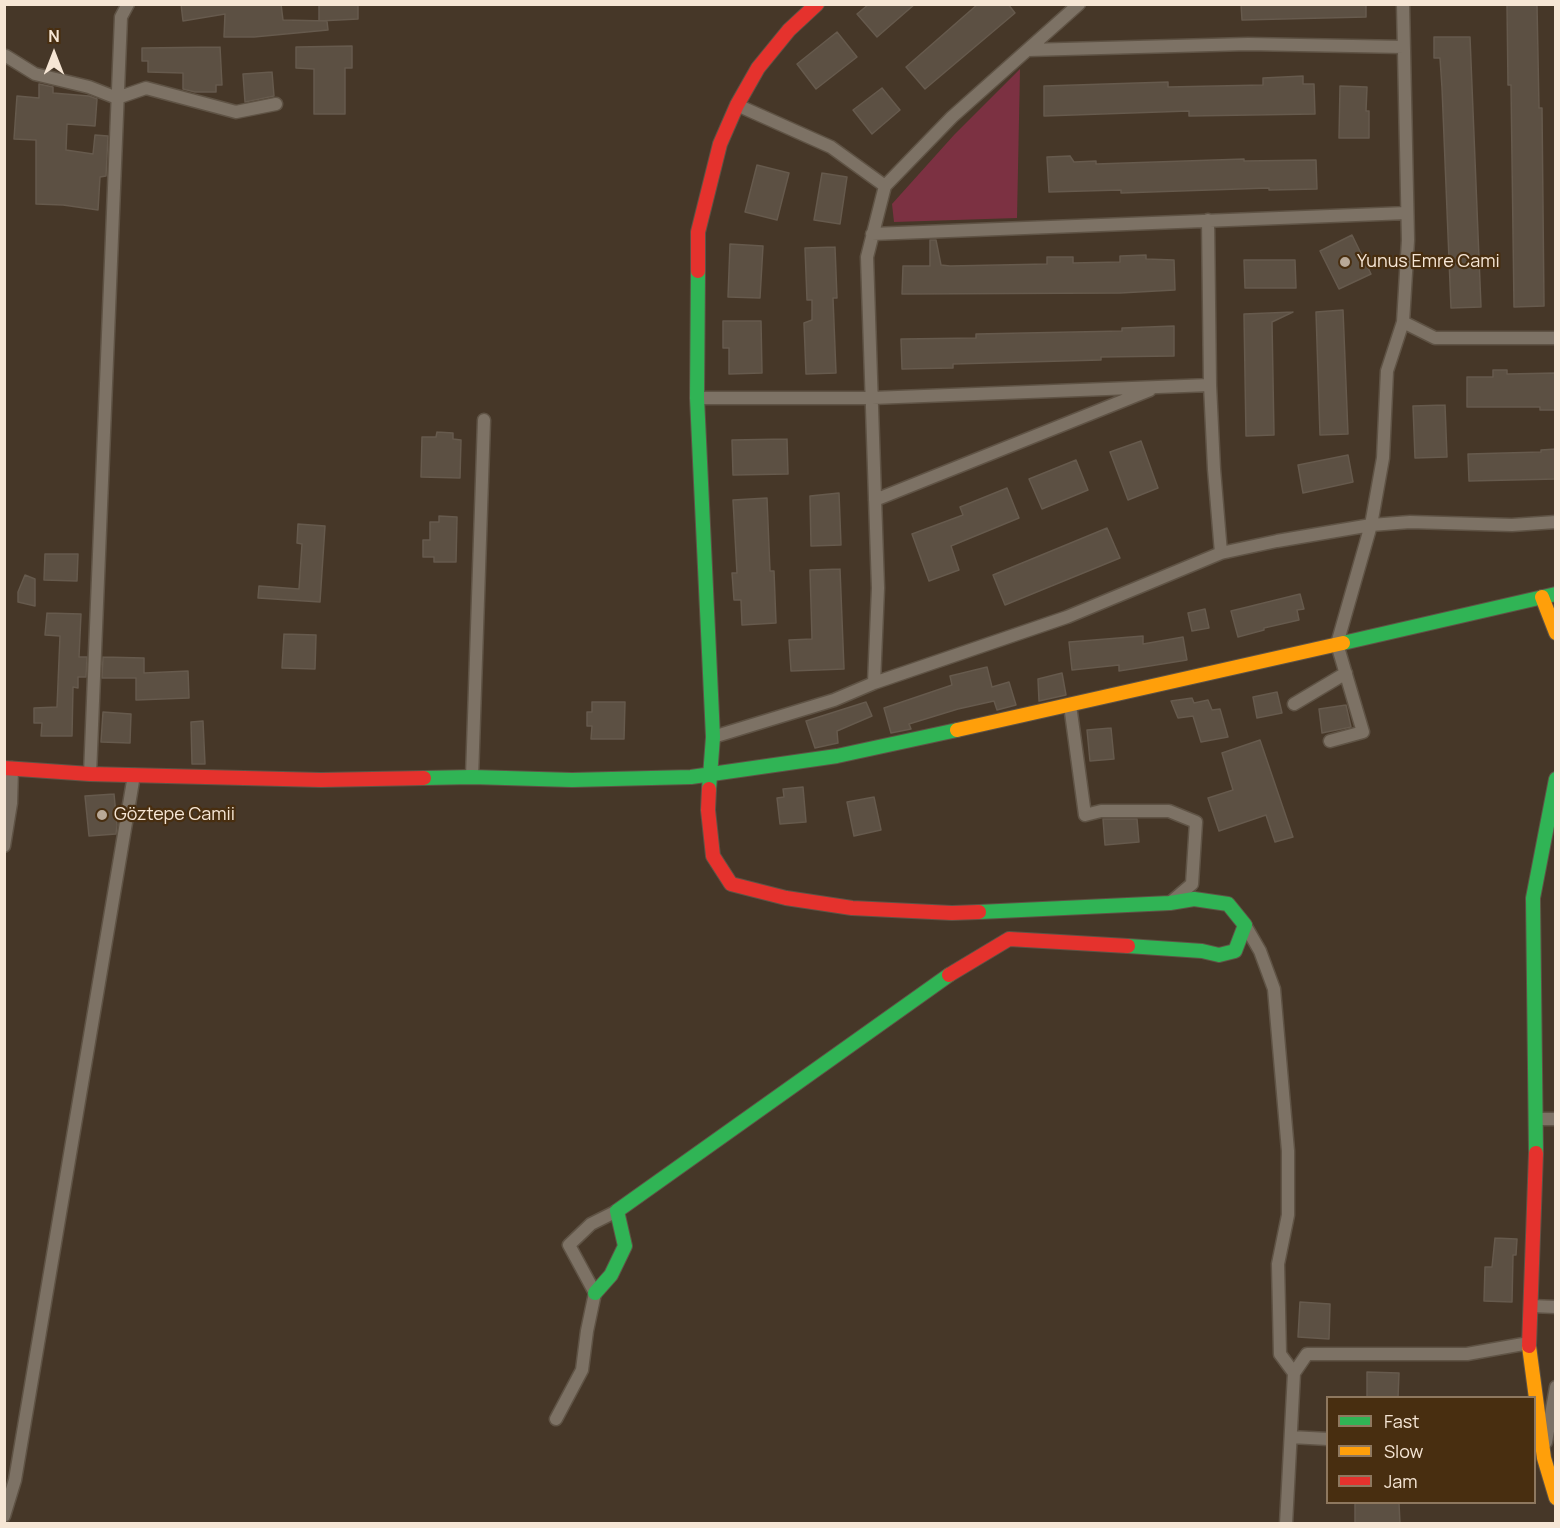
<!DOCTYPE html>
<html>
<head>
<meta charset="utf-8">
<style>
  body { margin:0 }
  #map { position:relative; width:1560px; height:1528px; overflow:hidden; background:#463728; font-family:Manrope,sans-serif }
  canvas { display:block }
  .frame { position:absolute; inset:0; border:6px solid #f6e6d5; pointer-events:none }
  .legend { position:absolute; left:1326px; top:1396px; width:210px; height:108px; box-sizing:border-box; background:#482e10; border:2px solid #8e785f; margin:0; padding:8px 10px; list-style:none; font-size:18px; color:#f6e6d5 }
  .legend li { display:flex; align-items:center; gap:12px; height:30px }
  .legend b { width:30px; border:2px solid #8e785f }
  .north { position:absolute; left:24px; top:24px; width:60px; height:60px; -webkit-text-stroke:4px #482e10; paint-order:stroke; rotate:0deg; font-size:16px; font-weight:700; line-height:24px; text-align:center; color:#f6e6d5 }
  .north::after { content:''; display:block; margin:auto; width:21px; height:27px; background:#f6e6d5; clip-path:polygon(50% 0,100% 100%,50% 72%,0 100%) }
</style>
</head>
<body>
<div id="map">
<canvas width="1560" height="1528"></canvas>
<div class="frame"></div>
<ul class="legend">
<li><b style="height:8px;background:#30b455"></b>Fast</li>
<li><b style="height:8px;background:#ff9f0a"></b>Slow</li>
<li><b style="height:8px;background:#e5322d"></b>Jam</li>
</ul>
<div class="north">N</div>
</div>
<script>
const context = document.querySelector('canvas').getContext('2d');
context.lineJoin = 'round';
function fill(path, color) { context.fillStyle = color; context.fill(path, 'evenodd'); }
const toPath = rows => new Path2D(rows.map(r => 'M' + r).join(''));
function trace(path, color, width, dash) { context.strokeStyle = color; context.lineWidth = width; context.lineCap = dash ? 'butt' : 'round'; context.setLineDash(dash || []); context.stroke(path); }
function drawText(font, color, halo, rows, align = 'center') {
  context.font = font + ' Manrope,sans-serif'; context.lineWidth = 4.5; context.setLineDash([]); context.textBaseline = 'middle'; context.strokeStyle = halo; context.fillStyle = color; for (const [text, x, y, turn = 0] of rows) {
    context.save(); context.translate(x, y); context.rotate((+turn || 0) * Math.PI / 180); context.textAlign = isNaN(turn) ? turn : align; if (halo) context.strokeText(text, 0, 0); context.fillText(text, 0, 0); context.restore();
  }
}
fill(toPath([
  [1020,69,1017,218,894,222,892,204,954,135]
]), '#7c3142');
const building = toPath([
  [181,4,281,4,283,20,327,21,328,30,254,37,224,37,225,14,183,21,181,4],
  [319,4,358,4,358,19,319,21,319,4],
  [869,4,915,4,877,37,857,14,869,4],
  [978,4,1008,4,1015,13,925,89,906,67,978,4],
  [1241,4,1366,4,1366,17,1242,20,1241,4],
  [1507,4,1537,4,1539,108,1542,108,1544,306,1514,307,1511,85,1508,85,1507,4],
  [837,32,857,57,816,89,797,64,837,32],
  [1434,37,1470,37,1481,307,1451,308,1442,88,1440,58,1434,58,1434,37],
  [352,46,352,68,345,68,345,114,314,114,314,69,296,68,296,47,352,46],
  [220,47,222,85,216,85,216,92,195,92,183,89,183,73,148,72,148,61,142,61,142,48,220,47],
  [272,72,274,96,245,102,243,74,272,72],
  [1303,76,1303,84,1314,84,1315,114,1189,116,1189,111,1044,116,1044,86,1168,82,1168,87,1263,85,1263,78,1303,76],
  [39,84,53,87,53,93,89,96,97,99,95,126,67,124,66,150,93,154,95,135,108,136,106,176,100,177,98,210,63,205,36,204,36,140,14,139,17,96,39,98,39,84],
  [1340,86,1367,87,1366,111,1369,111,1369,138,1339,138,1340,86],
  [882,88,900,110,872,134,853,110,882,88],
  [1070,156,1074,162,1096,161,1096,164,1244,159,1244,161,1316,160,1317,189,1269,190,1269,188,1121,193,1121,190,1049,192,1047,157,1070,156],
  [757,165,789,173,777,220,745,212,757,165],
  [822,173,847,177,840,224,814,220,822,173],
  [1352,235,1371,274,1339,289,1320,251,1352,235],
  [930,240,936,240,941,265,950,266,1047,264,1047,257,1073,257,1073,263,1120,262,1120,256,1146,255,1146,259,1174,260,1175,290,1120,293,902,294,903,266,930,266,930,240],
  [730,244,763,246,760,298,728,297,730,244],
  [835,247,837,298,833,298,836,373,806,374,804,323,812,320,812,300,807,300,805,248,835,247],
  [1244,260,1295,260,1296,288,1245,288,1244,260],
  [1343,310,1348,434,1320,435,1316,312,1343,310],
  [1293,312,1272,322,1274,435,1246,436,1244,314,1293,312],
  [723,321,761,321,762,373,729,374,729,348,723,348,723,321],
  [1174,326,1174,356,1101,357,1101,360,953,364,953,368,902,369,901,339,976,338,976,334,1122,331,1122,328,1174,326],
  [1493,370,1507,370,1507,374,1556,373,1556,410,1540,410,1540,407,1467,407,1467,377,1493,377,1493,370],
  [1445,405,1447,457,1415,458,1413,406,1445,405],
  [437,432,453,433,453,439,461,440,460,478,421,477,422,437,436,437,437,432],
  [787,439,788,474,733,475,732,440,787,439],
  [1141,441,1158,488,1128,500,1110,452,1141,441],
  [1556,449,1556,479,1469,481,1468,454,1541,452,1541,450,1556,449],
  [1348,455,1353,482,1303,493,1298,465,1348,455],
  [1076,460,1088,490,1042,509,1029,479,1076,460],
  [1007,488,1019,518,951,546,959,570,929,581,912,534,963,515,960,507,1007,488],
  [839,493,841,545,811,546,810,496,839,493],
  [767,498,770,571,774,571,776,623,742,625,741,600,734,600,732,573,737,573,733,500,767,498],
  [439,516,457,517,456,562,434,562,434,557,423,557,423,540,430,540,430,522,439,522,439,516],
  [298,524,325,526,320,602,258,598,259,586,299,589,302,544,297,543,298,524],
  [1107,528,1120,558,1005,605,993,575,1107,528],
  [45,554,78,554,77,581,44,580,45,554],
  [840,569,844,669,791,671,789,640,812,639,810,570,840,569],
  [25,575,35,579,35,606,18,602,18,592,25,575],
  [1300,594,1304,609,1297,610,1299,620,1264,628,1264,630,1238,637,1231,611,1300,594],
  [1205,609,1209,628,1192,631,1188,613,1205,609],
  [47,613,81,614,79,657,87,657,86,677,78,677,78,688,73,687,72,736,41,736,42,723,34,723,34,708,57,707,60,636,45,635,47,613],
  [284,634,316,635,315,669,282,668,284,634],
  [1143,636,1143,644,1183,637,1187,660,1119,671,1119,665,1072,670,1069,642,1143,636],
  [103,657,144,658,144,673,188,671,189,698,136,700,136,678,102,678,103,657],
  [987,667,992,687,1009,682,1016,705,997,710,994,701,958,709,909,724,911,729,891,733,884,708,952,685,950,676,987,667],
  [1062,673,1066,695,1039,701,1038,679,1062,673],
  [1277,692,1282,713,1257,718,1253,697,1277,692],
  [1192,698,1194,703,1208,700,1212,710,1220,709,1228,737,1201,742,1193,716,1178,718,1171,701,1192,698],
  [592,702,625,702,624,739,591,739,592,726,587,726,587,712,592,712,592,702],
  [866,702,872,716,837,731,838,743,815,748,806,721,866,702],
  [1346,705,1351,727,1322,733,1319,709,1346,705],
  [103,712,131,714,130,743,101,742,103,712],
  [203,721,205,764,192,764,191,722,203,721],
  [1111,728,1114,759,1090,761,1087,730,1111,728],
  [1260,740,1293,837,1275,842,1266,815,1219,831,1208,798,1233,790,1222,753,1260,740],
  [803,787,806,822,780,824,777,798,784,797,783,789,803,787],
  [114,794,117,825,116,834,89,836,85,796,114,794],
  [874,797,881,830,854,836,847,802,874,797],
  [1103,819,1137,819,1139,842,1105,845,1103,819],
  [1495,1238,1517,1239,1516,1255,1513,1255,1512,1302,1484,1301,1485,1267,1492,1267,1495,1238],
  [1300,1302,1330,1304,1329,1339,1298,1337,1300,1302],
  [1367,1372,1399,1373,1398,1398,1367,1398,1367,1372],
  [1355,1503,1399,1503,1400,1524,1355,1524,1355,1503]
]);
fill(building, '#5c5043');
trace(building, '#665a4d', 1.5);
const street = toPath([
  [1028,50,1248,44,1404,47],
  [6,56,35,74,89,87,117,98,146,88,236,112,276,104],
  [737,105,831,147,885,186],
  [1208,220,1210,385,1214,469,1221,553],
  [872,234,1407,213],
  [1403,322,1435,338,1556,338],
  [697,398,872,398,1210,385],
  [875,500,1150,390],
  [874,683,878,588,867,257,885,186,952,117,1079,4],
  [1294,704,1346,673],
  [1070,705,1085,815,1101,811,1169,811,1196,822,1192,884,1171,902],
  [713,737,834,700,874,683,1067,617,1221,553,1277,541,1371,525,1410,522,1512,525,1556,522],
  [1330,741,1363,732,1337,644,1371,525,1383,458,1387,371,1403,322,1408,240,1403,4],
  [90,774,121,17,128,4],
  [472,777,484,420],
  [4,846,11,803,12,768],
  [1245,925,1260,951,1274,989,1288,1151,1288,1215,1278,1264,1280,1354,1294,1373],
  [1536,1119,1556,1119],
  [1531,1306,1556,1307],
  [556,1419,582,1370,587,1331,595,1293,569,1245,591,1224,617,1211],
  [1291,1437,1328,1439],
  [1546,1442,1556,1387],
  [4,1516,15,1480,134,775],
  [1286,1524,1294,1373,1307,1354,1467,1354,1529,1343]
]);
const fast = toPath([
  [698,271,697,398,713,737,709,789],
  [1343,643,1556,594],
  [424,778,472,777,572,780,691,777,837,756,957,730],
  [979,912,1170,903,1194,899,1228,904,1245,925,1235,951,1219,955,1202,951,1128,946],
  [1536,1153,1533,898,1556,779],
  [595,1293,611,1275,625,1246,617,1211,949,975]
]);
const slow = toPath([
  [1542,597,1556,633],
  [957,730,1343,643],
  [1529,1346,1544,1458,1556,1498]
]);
const jam = toPath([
  [698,271,698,232,720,144,737,105,758,68,789,30,817,4],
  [4,768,90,774,321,780,424,778],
  [709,789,708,810,713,856,731,884,786,898,852,908,952,913,979,912],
  [949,975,1009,939,1128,946],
  [1529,1346,1536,1153]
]);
trace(street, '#5f5345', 15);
trace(fast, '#5f5345', 16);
trace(slow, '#5f5345', 16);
trace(jam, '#5f5345', 16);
trace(street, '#7d7265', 12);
trace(fast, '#30b455', 14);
trace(slow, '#ff9f0a', 14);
trace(jam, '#e5322d', 14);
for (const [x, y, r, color] of [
  [1345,262,6,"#b8a998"],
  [102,815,6,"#b8a998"]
]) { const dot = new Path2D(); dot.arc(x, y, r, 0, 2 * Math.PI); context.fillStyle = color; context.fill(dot); trace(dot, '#482e10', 2); }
drawText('18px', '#f6e6d5', '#482e10', [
  ["Yunus Emre Cami",1357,262],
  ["Göztepe Camii",114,815]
], 'left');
</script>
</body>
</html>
